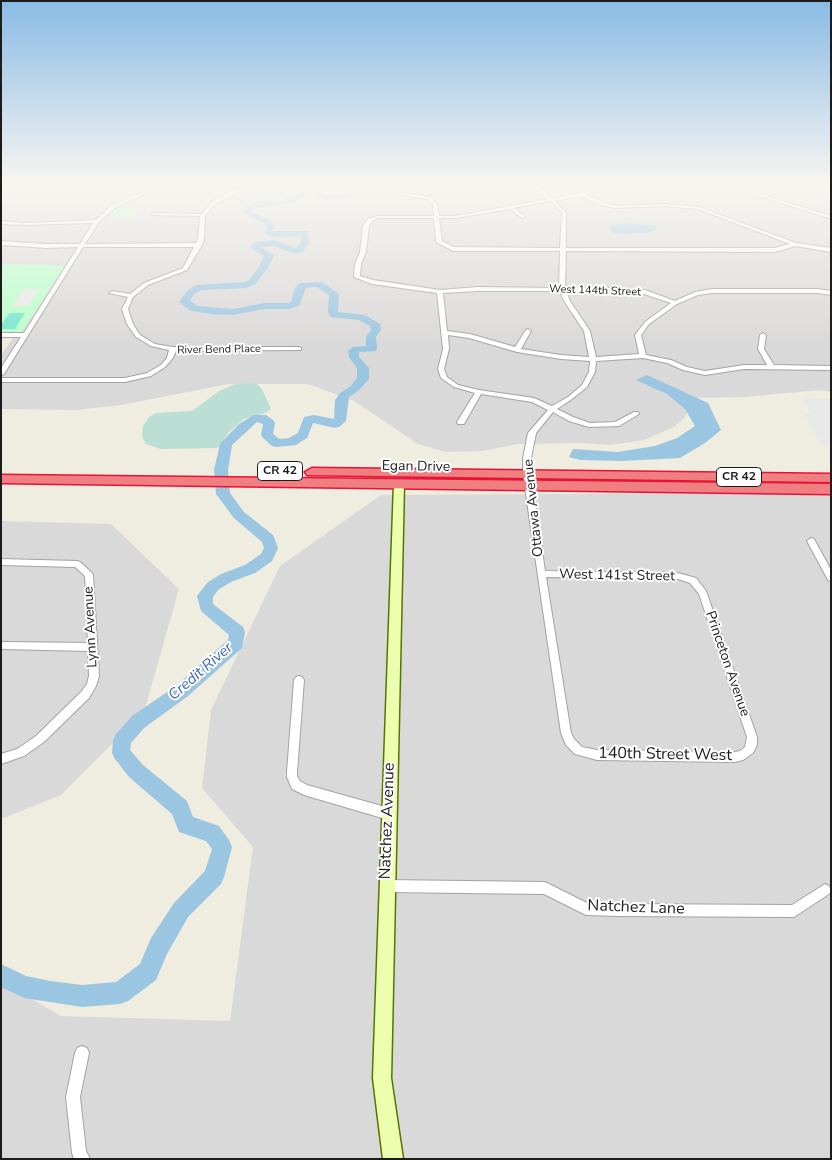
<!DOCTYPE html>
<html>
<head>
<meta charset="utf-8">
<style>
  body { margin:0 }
  #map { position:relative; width:832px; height:1160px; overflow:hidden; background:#efece0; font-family:"Nunito Sans",sans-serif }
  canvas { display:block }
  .frame { position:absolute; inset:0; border:2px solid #1c1c1c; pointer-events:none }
</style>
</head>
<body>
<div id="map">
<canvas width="832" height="1160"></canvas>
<div class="frame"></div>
</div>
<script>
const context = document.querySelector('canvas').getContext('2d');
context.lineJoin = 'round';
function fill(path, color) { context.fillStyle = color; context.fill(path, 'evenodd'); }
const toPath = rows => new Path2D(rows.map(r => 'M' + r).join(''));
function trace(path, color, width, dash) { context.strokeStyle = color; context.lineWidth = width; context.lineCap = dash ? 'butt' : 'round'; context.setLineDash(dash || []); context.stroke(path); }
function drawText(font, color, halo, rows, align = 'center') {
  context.font = font + ' "Nunito Sans",sans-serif'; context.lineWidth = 4; context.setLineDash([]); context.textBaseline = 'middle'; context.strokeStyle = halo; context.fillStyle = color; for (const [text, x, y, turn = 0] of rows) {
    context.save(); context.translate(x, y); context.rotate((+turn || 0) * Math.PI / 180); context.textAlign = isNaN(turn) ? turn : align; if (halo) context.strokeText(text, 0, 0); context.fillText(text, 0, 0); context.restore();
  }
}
fill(toPath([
  [1,186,831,186,831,392,822,390,744,397,694,398,685,417,674,427,644,440,611,445,580,443,518,444,483,451,446,452,418,444,354,401,308,384,229,384,121,405,76,410,1,409,1,355,64,267,1,265],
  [716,493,831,495,831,1159,1,1159,1,981,61,1016,230,1021,253,847,202,788,211,710,280,566,381,495],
  [1,521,111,524,179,589,144,712,61,795,1,819]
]), '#dad9d9');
fill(toPath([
  [256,383,262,389,271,409,265,413,244,419,229,432,220,446,216,448,161,449,146,444,142,436,143,426,149,417,156,413,192,411,219,391,235,384]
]), '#bbdfd4');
fill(toPath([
  [118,206,137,209,136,215,127,218,107,215],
  [1,264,65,266,21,333,1,333]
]), '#b7ffc9');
fill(toPath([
  [9,313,25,313,15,329,1,329,1,325]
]), '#75e7ce');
fill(toPath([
  [24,289,39,289,29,306,12,306],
  [802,398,831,399,831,448,829,445,821,445,804,414,811,414]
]), '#e8e8e8');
fill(toPath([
  [621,223,654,225,657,229,647,233,619,234,613,233,610,230,610,225],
  [647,375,708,403,721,430,705,443,680,458,621,461,580,460,569,457,573,449,618,452,655,446,677,438,695,426,685,409,667,394,636,380]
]), '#9bc6e1');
fill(toPath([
  [315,186,323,186,325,194,330,195,349,192,338,186,348,186,359,192,351,198,329,200,318,197,316,191,307,197,287,204,254,208,252,212,269,219,274,226,273,231,308,231,309,244,302,252,295,254,274,246,261,247,260,247,274,255,268,268,255,284,247,288,202,290,194,294,190,301,198,306,233,309,264,303,288,303,291,302,295,288,300,283,322,282,339,294,338,312,365,315,380,324,381,330,376,337,377,349,376,351,359,352,359,357,369,368,369,379,359,390,349,397,346,421,339,427,335,428,313,423,307,438,296,445,276,447,272,446,263,438,261,435,263,424,257,422,232,445,228,470,230,493,244,512,273,535,278,548,272,561,255,573,231,582,218,590,213,597,213,604,243,627,245,632,242,648,188,696,144,728,131,743,130,750,143,765,187,801,193,817,219,826,229,840,232,847,224,877,221,884,188,917,167,954,156,980,128,1001,120,1004,82,1007,24,998,1,987,1,964,26,976,50,981,82,985,116,982,140,964,151,938,174,903,205,871,212,849,206,841,179,832,172,814,129,777,115,759,112,753,113,740,116,734,132,716,176,686,228,640,229,635,201,611,197,596,208,582,221,574,245,565,261,554,264,548,262,542,234,518,216,494,214,470,220,444,239,424,254,415,266,415,273,420,275,423,273,434,279,439,289,438,298,433,304,417,314,415,334,419,335,400,340,393,351,386,357,378,357,368,349,357,348,351,353,347,366,346,366,337,371,330,370,326,359,320,331,317,328,312,329,295,317,287,306,288,299,306,289,309,264,309,233,315,212,314,191,311,179,302,188,290,197,285,245,282,249,280,259,267,264,256,250,248,256,242,275,240,296,248,301,243,301,236,273,237,265,234,266,226,263,223,244,213,246,206,260,201,283,200,315,186]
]), '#9bc6e1');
const street = toPath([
  [157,186,162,186,116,207,99,222,85,244,196,243,198,239,200,216,153,215,151,214,153,213,202,214,211,202,231,191,249,186,255,186,235,193,215,204,205,215,204,239,202,245,187,270,148,285,133,297,128,309,133,324,140,335,155,344,173,347,299,347,301,348,301,350,176,351,173,358,165,367,151,376,125,382,1,382,1,378,125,378,147,373,161,365,167,358,169,350,151,346,136,337,127,324,122,309,128,297,109,293,112,291,130,294,144,283,183,268,194,247,83,247,4,374,1,376,1,368,21,337,1,337,1,333,24,333,78,247,46,248,1,245,1,241,46,244,80,244,93,223,25,225,1,224,1,221,25,223,96,220,112,205,157,186],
  [534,186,538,186,552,198,580,193,603,186,608,186,608,187,585,194,605,203,615,206,665,204,699,207,796,243,831,248,831,252,795,246,775,252,566,251,565,288,620,288,645,290,675,301,695,292,712,289,818,289,831,291,831,295,818,293,712,293,698,295,677,304,649,324,641,335,646,355,671,360,687,367,705,371,744,365,767,365,758,349,760,335,763,333,766,335,764,349,774,365,831,366,831,370,744,369,705,375,683,370,667,363,643,358,596,361,595,372,587,387,572,399,557,409,573,417,590,423,615,422,634,412,638,412,639,414,619,426,589,427,569,421,553,412,536,433,531,458,531,474,545,571,678,573,696,578,706,591,757,737,757,745,753,753,743,760,735,762,597,760,575,754,566,745,561,733,523,474,523,458,528,433,548,410,532,402,481,394,464,424,458,424,457,422,475,393,454,387,441,378,438,369,443,349,437,293,372,284,354,277,355,264,360,252,363,226,368,219,377,216,434,216,433,204,427,199,398,194,398,192,430,197,437,204,439,216,456,216,547,199,534,186],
  [580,196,601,205,615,208,665,206,698,209,790,244,775,248,566,248,566,212,554,201,580,196],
  [550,201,562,212,560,248,454,247,442,241,439,218,456,218,510,209,522,218,524,218,524,216,514,208,550,201],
  [378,218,434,218,436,242,453,251,560,251,559,288,478,287,440,290,373,280,360,276,361,264,366,252,369,226,372,221,378,218],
  [478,291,560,291,564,301,584,331,589,357,561,355,521,349,531,331,528,329,526,330,515,347,470,334,447,331,443,293,478,291],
  [566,291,620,292,644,294,671,303,645,322,635,335,639,354,596,357,590,331,570,301,566,291],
  [448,335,469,338,517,352,561,359,590,361,589,372,582,385,568,397,552,406,534,398,479,390,458,385,447,377,444,369,449,349,448,335],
  [546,577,678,579,690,583,699,594,747,737,745,747,740,751,735,752,597,750,582,747,574,739,571,733,546,577],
  [729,186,734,186,831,216,831,219,729,186],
  [821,186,831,187,831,189,821,187,821,186],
  [811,538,814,539,831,570,831,581,828,580,807,541,811,538],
  [1,559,77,561,80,562,92,573,93,575,99,676,96,686,89,698,44,742,24,756,1,764,1,754,17,749,36,736,81,692,87,684,89,676,88,651,1,649,1,643,3,642,88,643,85,576,75,567,1,565,1,559],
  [299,676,302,677,304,680,297,772,297,776,300,781,307,785,389,808,393,810,395,814,393,818,389,820,304,795,292,789,287,777,287,772,294,680,296,677,299,676],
  [386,880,545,882,587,903,617,904,792,905,825,884,829,886,831,891,829,894,794,917,617,916,586,915,544,894,386,892,382,890,380,886,382,882,386,880],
  [82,1046,87,1048,89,1053,80,1097,86,1151,90,1159,74,1159,72,1153,66,1097,75,1053,77,1048,82,1046]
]);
const secondary = toPath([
  [399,480,404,483,391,1078,403,1159,383,1159,373,1078,394,483,399,480]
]);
const highway = toPath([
  [312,468,831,474,831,482,307,475,305,472,312,468],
  [1,475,831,484,831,494,1,483,1,475]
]);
trace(street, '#a3a3a3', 2);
trace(secondary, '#557600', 3);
trace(highway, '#e81237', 3);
fill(street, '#fff');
fill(secondary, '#edffae');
fill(highway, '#ef7f81');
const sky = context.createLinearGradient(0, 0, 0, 348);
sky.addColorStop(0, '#89bbe5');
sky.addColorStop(0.53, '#f8f6f1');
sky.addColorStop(1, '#f8f6f100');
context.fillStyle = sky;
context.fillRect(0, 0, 832, 348);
drawText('11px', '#1c1c1c', '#fff', [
  ["West 144th Street",595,291,2],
  ["River Bend Place",219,350,-1]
]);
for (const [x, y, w] of [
  [280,471,45],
  [739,477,45]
]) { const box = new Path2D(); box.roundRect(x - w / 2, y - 9.5, w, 19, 4); context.fillStyle = '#fff'; context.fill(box); trace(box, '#1c1c1c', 1); }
drawText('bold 12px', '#1c1c1c', null, [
  ["CR 42",280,471],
  ["CR 42",739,477]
]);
drawText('14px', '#1c1c1c', '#fff', [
  ["Egan Drive",416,467,1],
  ["Ottawa Avenue",534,508,-96],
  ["West 141st Street",617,576,1],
  ["Lynn Avenue",91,627,-93],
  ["Princeton Avenue",727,664,71]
]);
drawText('italic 15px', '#3f66b5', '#fff', [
  ["Credit River",201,672,-41]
]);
drawText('16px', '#1c1c1c', '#fff', [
  ["140th Street West",665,755,1],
  ["Natchez Avenue",388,821,-88],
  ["Natchez Lane",636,908,2]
]);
</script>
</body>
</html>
